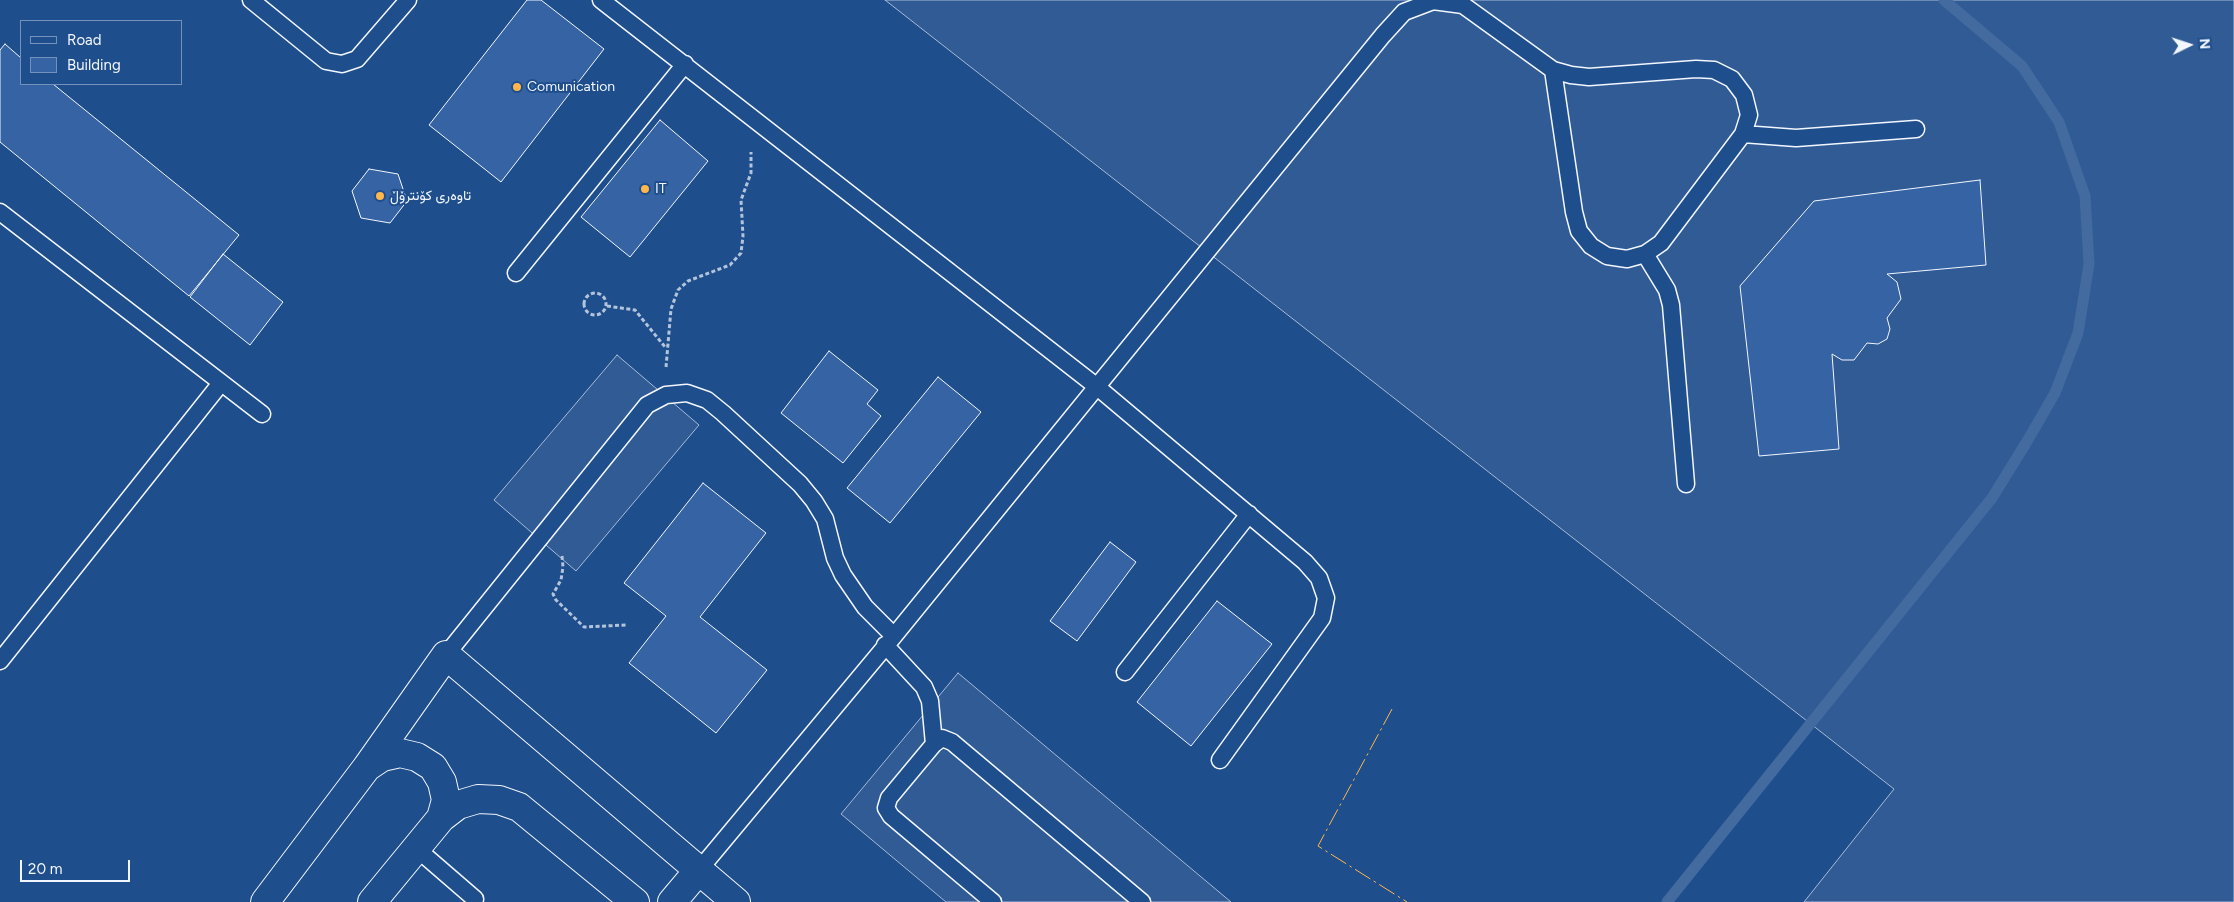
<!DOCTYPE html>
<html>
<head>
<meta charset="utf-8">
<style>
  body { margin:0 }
  #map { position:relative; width:2234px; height:902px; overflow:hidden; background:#1f4e8c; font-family:Figtree,sans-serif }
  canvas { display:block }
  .legend { position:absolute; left:20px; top:20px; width:162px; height:65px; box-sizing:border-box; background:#1f4e8c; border:1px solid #7391ba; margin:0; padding:6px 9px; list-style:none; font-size:15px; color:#f2f6ff }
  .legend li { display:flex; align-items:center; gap:10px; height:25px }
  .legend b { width:25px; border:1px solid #7391ba }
  .north { position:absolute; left:2164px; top:20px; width:50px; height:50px; -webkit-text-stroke:4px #1f4e8c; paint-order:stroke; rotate:86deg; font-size:14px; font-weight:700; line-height:20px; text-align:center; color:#f2f6ff }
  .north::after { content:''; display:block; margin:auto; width:18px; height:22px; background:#f2f6ff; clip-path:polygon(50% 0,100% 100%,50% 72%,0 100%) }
  .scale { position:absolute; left:20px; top:860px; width:110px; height:22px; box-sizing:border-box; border:2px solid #f2f6ff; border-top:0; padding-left:6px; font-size:15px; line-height:18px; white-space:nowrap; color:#f2f6ff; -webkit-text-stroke:4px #1f4e8c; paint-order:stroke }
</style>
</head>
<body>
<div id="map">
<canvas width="2234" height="902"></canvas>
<ul class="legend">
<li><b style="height:6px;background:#1f4e8c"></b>Road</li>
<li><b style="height:14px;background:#3563a3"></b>Building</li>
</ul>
<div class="north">N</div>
<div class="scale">20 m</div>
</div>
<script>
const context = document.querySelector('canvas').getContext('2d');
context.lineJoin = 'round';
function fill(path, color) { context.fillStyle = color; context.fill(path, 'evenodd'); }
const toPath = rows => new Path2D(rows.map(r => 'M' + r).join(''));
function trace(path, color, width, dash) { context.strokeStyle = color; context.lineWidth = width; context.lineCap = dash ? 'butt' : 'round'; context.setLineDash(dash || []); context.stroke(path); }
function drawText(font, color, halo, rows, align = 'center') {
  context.font = font + ' Figtree,Vazirmatn,sans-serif'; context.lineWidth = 4; context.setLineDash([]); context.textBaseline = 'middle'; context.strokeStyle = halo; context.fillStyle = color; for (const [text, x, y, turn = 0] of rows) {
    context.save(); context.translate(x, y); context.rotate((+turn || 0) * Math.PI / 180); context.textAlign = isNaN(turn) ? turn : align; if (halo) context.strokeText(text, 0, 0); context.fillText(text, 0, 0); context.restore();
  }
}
const built = toPath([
  [885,0,2234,0,2234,902,1804,902,1894,789,885,0],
  [617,355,699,425,576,571,494,500,617,355],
  [958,673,1231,902,946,902,841,814,958,673]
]);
fill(built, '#305b95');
trace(built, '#a8bbd7', 1);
trace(toPath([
  [1667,902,1992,498,2026,443,2055,393,2078,333,2089,264,2085,196,2059,122,2022,66,1944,0]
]), '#446ba0', 11);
const building = toPath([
  [527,0,541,0,604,49,501,182,429,125,527,0],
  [5,44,21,58,21,84,53,84,239,235,189,296,0,142,0,50,5,44],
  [660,120,708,161,630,257,581,217,660,120],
  [369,169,398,174,407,201,390,223,361,218,352,191,369,169],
  [1980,180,1986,265,1887,274,1897,282,1901,299,1887,318,1890,329,1887,339,1878,344,1867,343,1854,360,1842,360,1832,354,1839,449,1759,456,1740,286,1814,201,1980,180],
  [223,254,283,302,250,345,190,297,223,254],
  [829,351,878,390,867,404,881,416,843,463,781,413,829,351],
  [938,377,981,412,890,523,847,488,938,377],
  [703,483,766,533,700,617,767,670,716,733,629,663,666,616,624,583,703,483],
  [1110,542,1136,562,1077,641,1050,621,1110,542],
  [1217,601,1272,644,1191,746,1137,702,1217,601]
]);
fill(building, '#3563a3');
trace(building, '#f2f6ff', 1);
const service = toPath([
  [251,0,326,61,342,64,357,59,408,0],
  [601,0,1096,386,1305,562,1319,578,1326,598,1322,618,1220,760],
  [1743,134,1796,138,1916,129],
  [0,212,262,414],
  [1645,254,1667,290,1671,305,1686,484],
  [516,273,685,64],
  [885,645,924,687,930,701,934,744],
  [446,655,647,405,666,395,687,393,707,400,723,413,800,484,814,501,825,519,835,558,843,575,865,607,894,636],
  [0,661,221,383],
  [1125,672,1249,514],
  [416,848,475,899],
  [699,870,894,636,1383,35,1404,12,1433,1,1463,5,1553,70,1571,75,1589,77,1696,69,1714,70,1732,79,1744,95,1749,115,1743,134,1661,243,1645,254,1627,259,1607,256,1591,246,1579,231,1574,212,1553,70],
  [993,902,891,816,886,808,889,798,934,744,942,738,952,742,1142,902]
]);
const tertiary = toPath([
  [367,767,382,757,400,753,417,757,433,767,442,782,446,800,441,818],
  [265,902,367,767,446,655,736,902],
  [372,902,441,818,458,805,478,799,499,800,519,807,635,902],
  [672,902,699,870]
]);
trace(service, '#f2f6ff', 19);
trace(tertiary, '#f2f6ff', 30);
trace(toPath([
  '584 304a11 11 0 1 1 22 0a11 11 0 1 1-22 0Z',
  [607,306,635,310,665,347],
  [666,367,671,309,678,290,688,281,730,265,741,253,743,236,741,200,751,173,751,152],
  [562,556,563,567,561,580,553,594,556,600,584,627,626,625]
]), '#b3c4dc', 3, [4, 2.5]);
trace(service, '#1f4e8c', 16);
trace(tertiary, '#1f4e8c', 28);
trace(toPath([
  [1392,709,1318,846,1407,902]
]), '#ffb74d', 1, [18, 4, 2.5, 4]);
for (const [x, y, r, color] of [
  [517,87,5,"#ffb74d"],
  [645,189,5,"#ffb74d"],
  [380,196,5,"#ffb74d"]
]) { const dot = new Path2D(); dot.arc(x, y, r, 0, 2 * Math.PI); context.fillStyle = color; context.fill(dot); trace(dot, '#1f4e8c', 2); }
drawText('14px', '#f2f6ff', '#1f4e8c', [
  ["Comunication",527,87],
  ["IT",655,189],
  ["تاوەری کۆنترۆڵ",390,196]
], 'left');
</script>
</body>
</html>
